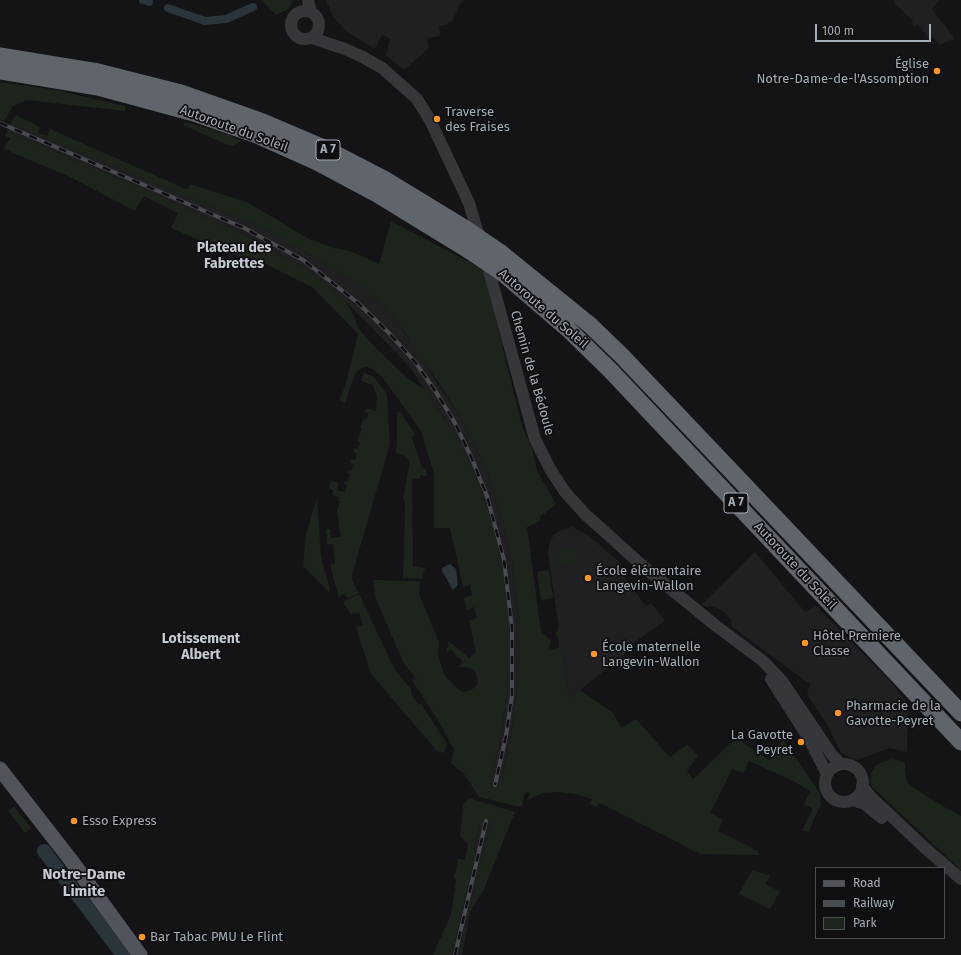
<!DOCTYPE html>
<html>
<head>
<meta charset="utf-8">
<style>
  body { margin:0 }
  #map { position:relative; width:961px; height:955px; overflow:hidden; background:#141416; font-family:"Fira Sans",sans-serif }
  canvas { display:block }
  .legend { position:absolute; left:815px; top:867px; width:130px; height:72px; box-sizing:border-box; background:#0f0f11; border:1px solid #4b4e53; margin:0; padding:5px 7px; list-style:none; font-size:12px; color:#a5adb7 }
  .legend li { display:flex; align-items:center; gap:8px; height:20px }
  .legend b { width:20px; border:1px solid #4b4e53 }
  .scale { position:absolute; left:815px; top:24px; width:116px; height:18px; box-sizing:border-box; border:2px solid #a5adb7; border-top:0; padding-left:5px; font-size:12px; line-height:14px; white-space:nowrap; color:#a5adb7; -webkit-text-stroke:3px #0f0f11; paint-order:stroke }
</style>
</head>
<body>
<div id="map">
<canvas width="961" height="955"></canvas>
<ul class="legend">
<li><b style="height:5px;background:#51545a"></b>Road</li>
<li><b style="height:5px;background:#484b50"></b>Railway</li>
<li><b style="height:11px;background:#1c241c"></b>Park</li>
</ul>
<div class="scale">100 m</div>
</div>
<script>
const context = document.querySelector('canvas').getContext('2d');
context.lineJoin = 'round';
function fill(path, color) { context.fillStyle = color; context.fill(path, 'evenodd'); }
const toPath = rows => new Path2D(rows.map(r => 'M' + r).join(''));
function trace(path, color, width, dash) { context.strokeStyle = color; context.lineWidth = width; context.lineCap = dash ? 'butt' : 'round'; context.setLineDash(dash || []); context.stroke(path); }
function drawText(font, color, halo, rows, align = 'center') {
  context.font = font + ' "Fira Sans",sans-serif'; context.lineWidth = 3.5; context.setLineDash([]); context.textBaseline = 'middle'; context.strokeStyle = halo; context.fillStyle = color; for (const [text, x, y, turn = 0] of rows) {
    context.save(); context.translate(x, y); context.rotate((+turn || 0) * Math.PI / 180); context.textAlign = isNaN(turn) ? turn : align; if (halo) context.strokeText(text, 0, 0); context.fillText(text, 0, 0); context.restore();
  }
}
fill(toPath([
  [326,0,464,0,460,4,453,20,446,25,439,26,440,36,427,38,429,48,404,70,386,55,390,39,382,35,375,49,346,31,334,18],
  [894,0,939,0,932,9,955,39,939,45,933,37,929,39,918,24,914,27,912,23,913,21,896,5],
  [10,124,258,226,313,256,355,283,377,300,394,317,463,422,487,471,503,524,512,561,517,604,520,657,514,717,501,786,489,783,499,748,511,663,509,610,502,561,491,518,476,478,443,416,409,366,336,292,303,267,242,234,155,194,7,131],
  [572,527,589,536,622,564,618,569,646,606,651,603,665,621,626,648,628,651,569,699,548,553,550,541,554,535,559,531],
  [755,552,805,612,816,606,889,680,906,701,908,712,907,752,890,748,857,760,841,753,827,724,807,694,810,684,732,627,731,620,722,610,712,606,706,607,702,604],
  [481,820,493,822,489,831,459,955,452,955,476,853,474,852]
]), '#202023');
fill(toPath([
  [261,0,294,0,288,9,276,15],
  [0,82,56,90,125,106,125,111,26,100,13,106,4,121,0,119],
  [16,115,40,127,38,133,47,136,50,129,186,189,188,189,190,184,249,203,309,239,334,248,350,251,379,264,391,221,467,261,470,261,484,272,522,426,532,449,537,470,556,504,540,517,541,520,527,527,541,631,551,641,549,648,554,650,558,648,559,642,556,634,559,627,569,698,580,690,613,713,622,728,636,719,670,757,687,745,698,755,687,771,693,779,736,738,769,760,783,739,820,793,821,805,808,832,802,830,813,809,804,804,810,791,791,780,749,761,743,773,732,769,710,813,723,820,718,831,758,851,760,855,700,854,600,803,597,807,590,804,592,799,575,794,558,792,543,793,527,800,530,794,527,792,524,795,522,806,516,806,479,797,464,774,451,763,454,749,438,720,411,679,417,680,404,664,376,599,373,580,417,581,420,583,419,594,439,642,438,654,444,675,458,689,464,692,471,690,475,687,478,682,476,673,471,668,459,667,463,662,450,649,446,653,449,641,469,658,476,652,469,621,477,618,474,607,467,610,464,598,472,595,470,585,463,587,450,528,434,528,434,474,421,431,383,378,374,370,367,367,362,368,356,372,345,403,339,400,345,387,358,334,312,287,256,259,254,263,171,228,178,213,144,196,135,211,68,176,4,149,10,138,5,136,7,131,155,194,242,234,303,267,336,292,345,301,354,316,358,328,375,347,407,378,426,390,458,441,476,478,491,518,502,561,509,610,511,663,499,748,489,783,501,786,514,717,520,657,517,604,512,561,503,524,487,471,463,422,439,383,415,351,409,339,394,317,377,300,355,283,313,256,258,226,10,124],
  [185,122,234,136,233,138,242,141,232,146,225,144,183,125],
  [364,373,373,376,387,394,390,444,352,575,352,580,359,593,349,598,342,594,339,599,330,565,335,563,333,544,327,544,326,529,330,529,331,538,341,537,338,524,339,523,337,510,340,501,338,501,339,497,332,495,333,490,329,489,331,480,339,483,337,490,345,492,347,485,344,484,345,481,348,481,350,474,347,473,348,470,351,471,353,464,350,463,351,459,355,460,357,453,353,452,354,448,358,449,360,442,357,441,362,428,360,427,363,419,366,420,368,414,365,412,366,408,376,411,377,396,373,385,361,381],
  [400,411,414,432,415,436,412,437,422,468,426,469,427,476,420,475,420,478,412,479,413,566,425,568,422,579,403,578,405,504,403,498,410,462,403,455,395,453,397,444,397,413],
  [317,498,321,557,330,590,329,592,303,566,306,534],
  [575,549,578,562,556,567,553,553],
  [549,570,553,598,541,600,537,572],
  [359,594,395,670,411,689,412,696,419,705,421,704,447,744,444,753,437,751,371,674,356,628,363,624,359,613,351,614,344,604,344,601],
  [893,759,905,763,905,771,907,782,911,786,941,805,961,816,961,870,873,788,870,782,871,773,875,766,882,762],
  [469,798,515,812,484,889,470,912,462,955,459,955,489,830,493,823,481,820,474,852,476,853,452,955,433,955,451,914,456,882,456,879,454,879,458,859,465,860,468,844,460,836,463,806],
  [14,806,31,828,25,833,8,811],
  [752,870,767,875,771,875,765,884,780,891,770,909,739,894]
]), '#1c241c');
fill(toPath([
  [450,564,456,569,458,585,453,590,442,571,442,568]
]), '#29353a');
trace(toPath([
  [143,0,149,2],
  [168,8,205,21,226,19,253,7]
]), '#29353a', 8);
trace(toPath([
  [44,851,123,955]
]), '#29353a', 14);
trace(toPath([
  [308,0,311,12],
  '291 25a14 14 0 1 1 28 0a14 14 0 1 1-28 0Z',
  [312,38,345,49,363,57,382,68,417,99,430,120,469,203,480,240],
  [486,260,535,439,550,469,565,492,585,514,645,568,715,625,763,661,782,681,832,755,841,764],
  [771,679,808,737,827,774],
  '825 783a19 19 0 1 1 38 0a19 19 0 1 1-38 0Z',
  [862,786,870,796,925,848,961,879],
  [852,800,865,804,882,818]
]), '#35373b', 12);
trace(toPath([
  [0,769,70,859,140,955]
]), '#51545a', 15);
trace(toPath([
  [0,56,98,72,181,93,263,122,324,148,384,179,466,229],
  [0,71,98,87,194,113,257,135,317,162,377,194,470,251],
  [501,253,590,325,622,356,961,713],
  [504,274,568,329,610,370,961,742]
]), '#60656c', 17);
const rail = toPath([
  [0,123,244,228,303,260,358,303,388,332,415,362,436,392,455,423,472,459,487,496,504,560,512,628,512,695,506,736,495,785],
  [455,955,486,821]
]);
trace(rail, '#484b50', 4);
trace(rail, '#0f0f11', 2.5, [8]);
trace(toPath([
  [466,229,501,253],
  [470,251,504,274]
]), '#60656c', 17);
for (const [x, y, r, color] of [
  [937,71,4,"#fb9627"],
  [437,119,4,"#fb9627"],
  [588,578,4,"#fb9627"],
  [805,643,4,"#fb9627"],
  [594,654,4,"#fb9627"],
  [838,713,4,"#fb9627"],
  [801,742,4,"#fb9627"],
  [74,821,4,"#fb9627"],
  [142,937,4,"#fb9627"]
]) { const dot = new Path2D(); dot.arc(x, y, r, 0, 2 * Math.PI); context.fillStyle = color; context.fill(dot); trace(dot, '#0f0f11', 1.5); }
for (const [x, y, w] of [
  [328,150,24],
  [736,503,24]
]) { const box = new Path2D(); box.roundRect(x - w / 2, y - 10, w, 20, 3); context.fillStyle = '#0f0f11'; context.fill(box); trace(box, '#a5adb7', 1); }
drawText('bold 12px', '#a5adb7', null, [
  ["A 7",328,150],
  ["A 7",736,503]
]);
drawText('13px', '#a5adb7', '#0f0f11', [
  ["Église",929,64,"right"],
  ["Notre-Dame-de-l'Assomption",929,79,"right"],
  ["Traverse",445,112],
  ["des Fraises",445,127],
  ["École élémentaire",596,571],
  ["Langevin-Wallon",596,586],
  ["Hôtel Premiere",813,636],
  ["Classe",813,651],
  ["École maternelle",602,647],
  ["Langevin-Wallon",602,662],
  ["Pharmacie de la",846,706],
  ["Gavotte-Peyret",846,721],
  ["La Gavotte",793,735,"right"],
  ["Peyret",793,750,"right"],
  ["Esso Express",82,821],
  ["Bar Tabac PMU Le Flint",150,937]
], 'left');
drawText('13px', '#a5adb7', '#0f0f11', [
  ["Autoroute du Soleil",234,129,20],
  ["Autoroute du Soleil",543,309,41],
  ["Chemin de la Bédoule",532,373,74],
  ["Autoroute du Soleil",795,566,47]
]);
drawText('bold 14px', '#c6cbd3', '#0f0f11', [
  ["Plateau des",234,248],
  ["Fabrettes",234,264],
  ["Lotissement",201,639],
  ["Albert",201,655]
]);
drawText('bold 15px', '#c6cbd3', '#0f0f11', [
  ["Notre-Dame",84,875],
  ["Limite",84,892]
]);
</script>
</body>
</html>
